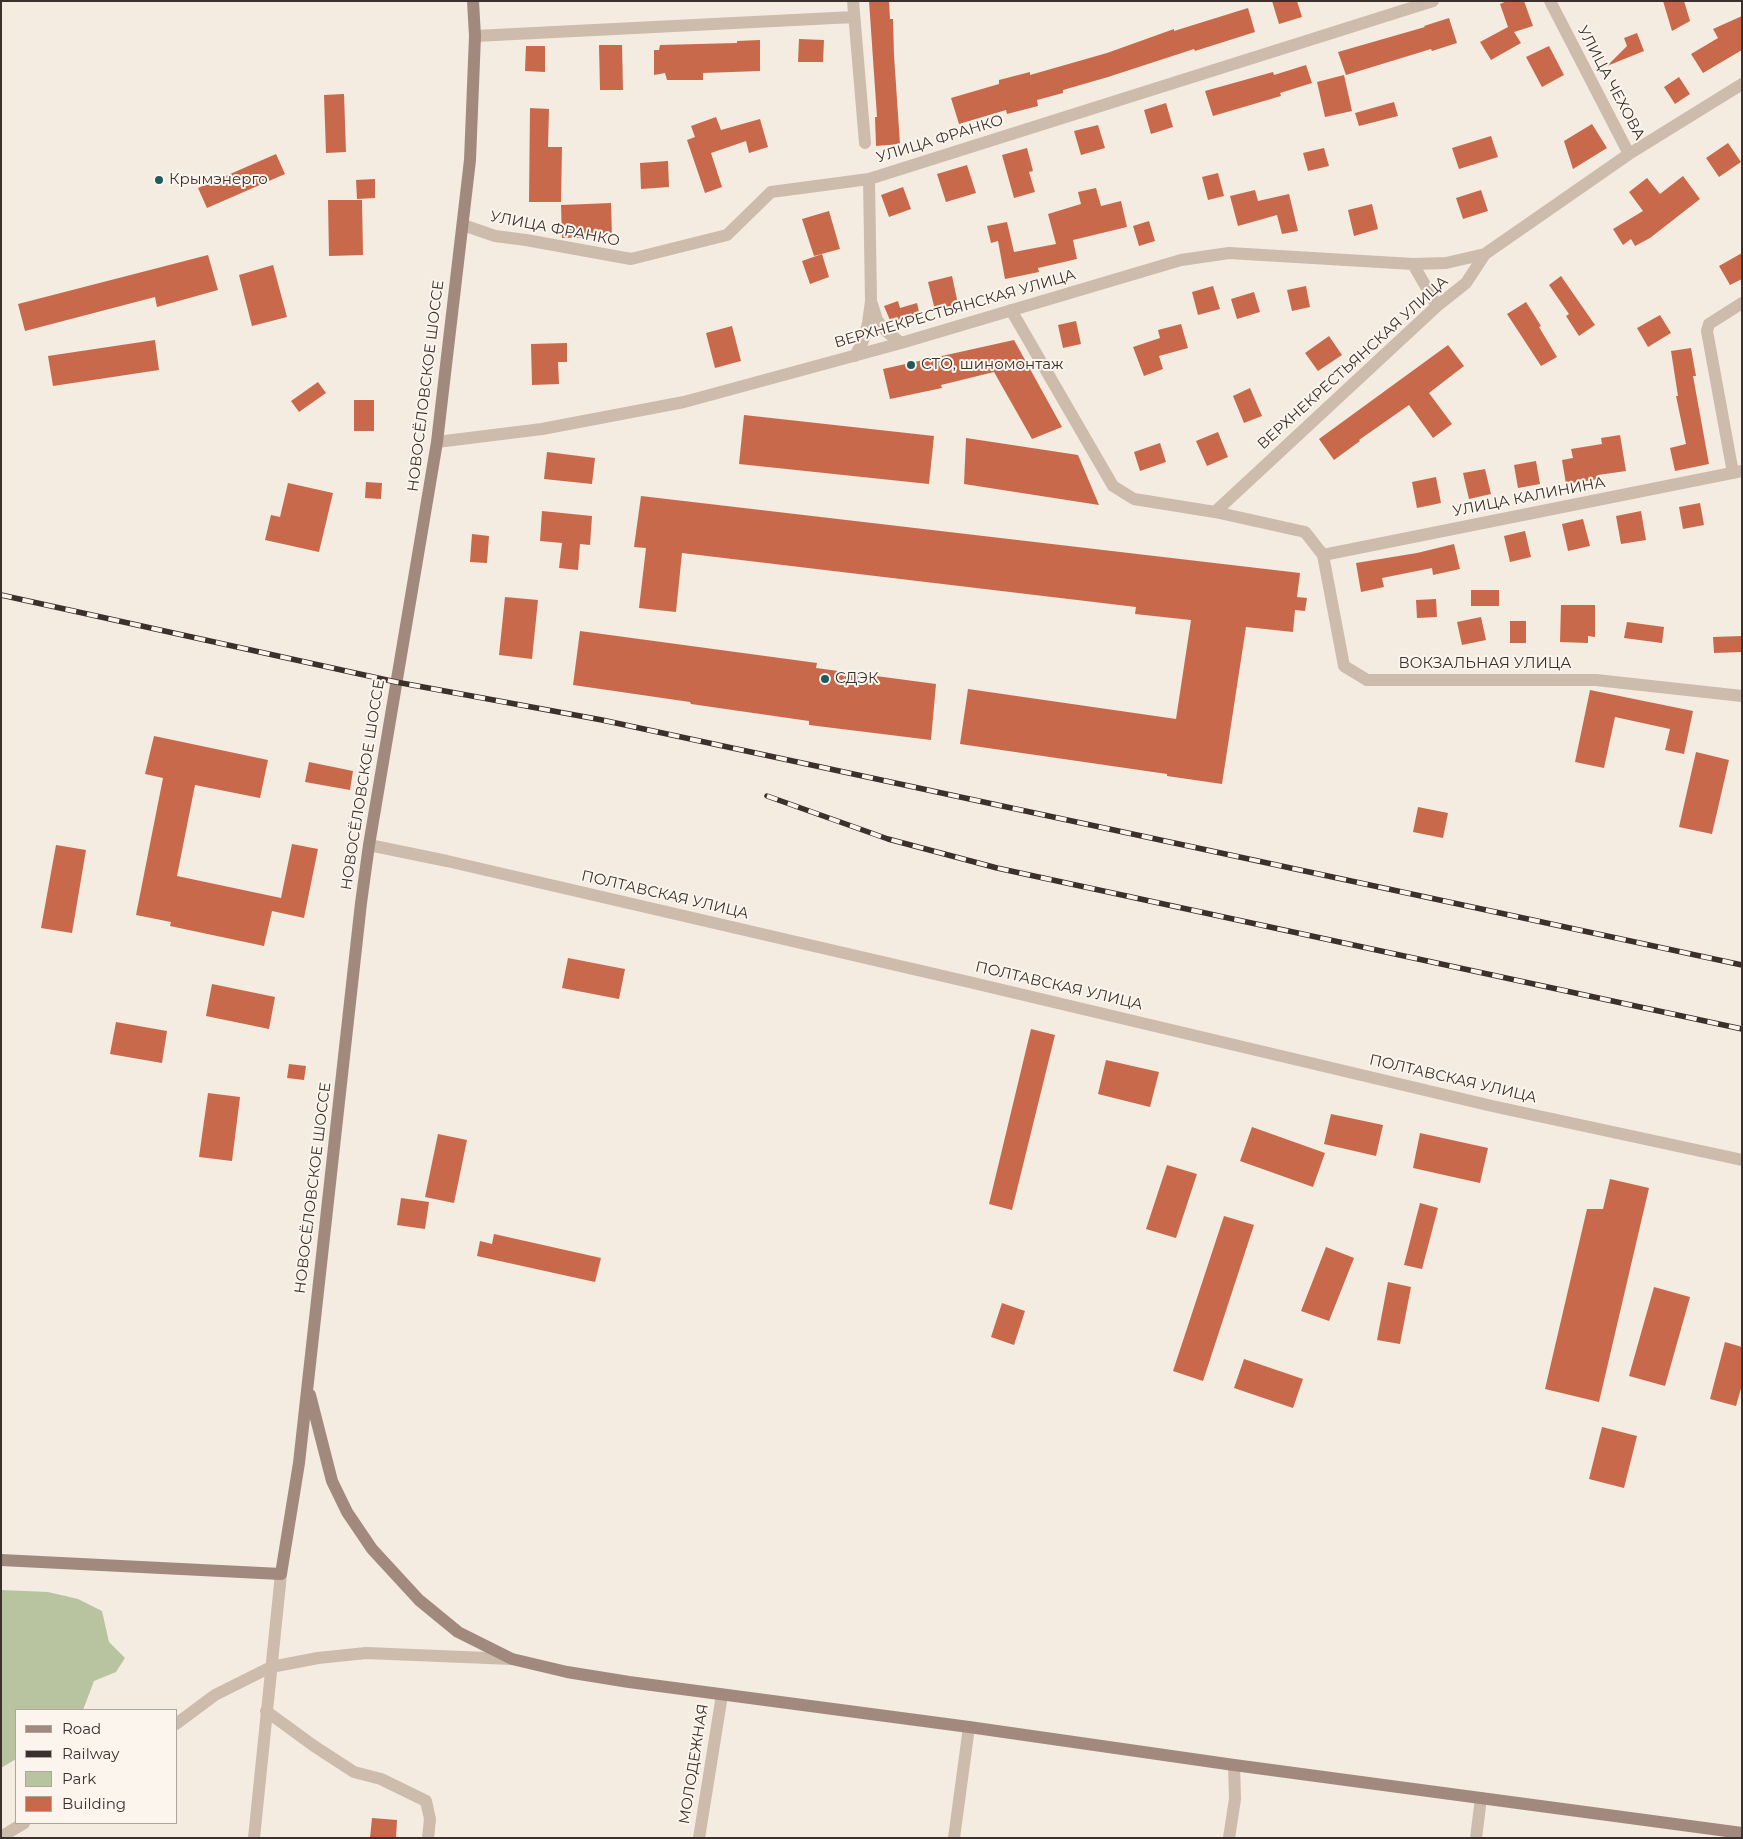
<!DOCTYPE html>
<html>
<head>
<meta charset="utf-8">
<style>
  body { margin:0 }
  #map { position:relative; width:1743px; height:1839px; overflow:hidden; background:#f4ebe1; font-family:Montserrat,sans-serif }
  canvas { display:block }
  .frame { position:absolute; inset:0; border:2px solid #3b302b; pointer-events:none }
  .legend { position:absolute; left:15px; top:1709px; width:162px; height:115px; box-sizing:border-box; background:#fbf5ee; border:1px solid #aea6a0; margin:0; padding:6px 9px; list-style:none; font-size:15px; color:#3b302b }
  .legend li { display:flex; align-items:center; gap:10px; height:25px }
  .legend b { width:25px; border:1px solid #aea6a0 }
</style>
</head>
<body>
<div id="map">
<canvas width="1743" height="1839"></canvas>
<div class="frame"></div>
<ul class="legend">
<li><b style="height:6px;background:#a18a7d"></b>Road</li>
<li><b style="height:6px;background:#3b302b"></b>Railway</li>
<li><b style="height:14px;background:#b8c4a0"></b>Park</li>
<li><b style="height:14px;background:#c8694b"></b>Building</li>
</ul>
</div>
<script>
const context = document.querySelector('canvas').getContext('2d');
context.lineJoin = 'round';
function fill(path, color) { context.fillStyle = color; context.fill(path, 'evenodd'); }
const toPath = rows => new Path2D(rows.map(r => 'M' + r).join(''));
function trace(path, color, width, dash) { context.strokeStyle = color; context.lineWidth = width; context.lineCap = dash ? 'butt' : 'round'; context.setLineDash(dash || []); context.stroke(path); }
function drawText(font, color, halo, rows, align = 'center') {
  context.font = font + ' Montserrat,sans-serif'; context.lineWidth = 4; context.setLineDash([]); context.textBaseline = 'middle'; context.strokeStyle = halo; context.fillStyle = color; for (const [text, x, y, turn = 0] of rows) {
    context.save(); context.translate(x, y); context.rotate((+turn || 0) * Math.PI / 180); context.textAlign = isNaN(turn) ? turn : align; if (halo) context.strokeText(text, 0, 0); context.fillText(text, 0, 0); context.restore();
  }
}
fill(toPath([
  [1,1590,48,1592,78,1599,102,1611,109,1642,125,1658,116,1672,94,1681,83,1710,16,1710,16,1759,1,1768]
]), '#b8c4a0');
fill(toPath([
  [869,1,889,1,890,19,893,19,894,55,900,144,876,146,875,117,877,117],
  [1272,1,1297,1,1302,17,1279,24],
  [1507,1,1524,1,1533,26,1514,32,1521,43,1491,60,1480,42,1508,27,1500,4],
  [1663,1,1684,1,1690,21,1672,31],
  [1248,8,1255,32,1195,51,1194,49,1108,77,1063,90,1063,93,1037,100,1038,106,1007,114,1006,110,959,124,951,98,999,84,999,80,1030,72,1030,75,1107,53,1174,29,1174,31],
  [1742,16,1742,50,1703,73,1691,54,1718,38,1713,29],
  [1449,18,1457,43,1432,51,1431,49,1346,75,1338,52,1425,27,1424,26],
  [1637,33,1644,51,1607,66,1627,46,1624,38],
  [799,39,824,40,823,62,798,62],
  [760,40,760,71,703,73,703,80,667,80,665,73,654,75,654,50,659,50,660,45,737,43,737,41],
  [599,45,622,45,623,90,600,90],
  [526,46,545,46,545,72,525,71],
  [1549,46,1564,75,1542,87,1526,57],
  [1306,65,1312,83,1280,93,1281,96,1213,116,1205,91,1273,72,1274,75],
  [1344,75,1352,111,1325,117,1317,82],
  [1679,77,1690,94,1675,104,1664,87],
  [344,94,346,152,326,153,324,95],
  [1394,102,1398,116,1359,126,1355,113],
  [1166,103,1173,127,1151,134,1144,110],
  [530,108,549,109,548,147,562,147,561,202,529,202],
  [716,117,721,130,760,119,768,147,749,153,746,141,711,153,722,187,705,193,687,140,695,137,691,126],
  [1592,124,1607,148,1573,169,1564,141],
  [1098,125,1105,148,1081,155,1074,131],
  [1491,136,1498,157,1459,169,1452,148],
  [1728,143,1741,162,1719,177,1706,158],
  [1027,148,1033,171,1029,172,1035,192,1014,198,1002,155],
  [1324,148,1329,166,1308,171,1303,153],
  [276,154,285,174,207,208,198,188],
  [668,161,669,187,641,189,640,163],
  [967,165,976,193,946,202,937,174],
  [1218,173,1224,196,1208,200,1202,177],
  [1683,176,1700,199,1650,238,1635,246,1631,239,1623,245,1613,229,1643,211,1629,192,1647,178,1660,194],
  [375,179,375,198,357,199,356,180],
  [903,187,911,209,889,217,881,195],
  [1096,188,1101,206,1121,201,1127,227,1073,240,1077,259,1038,268,1039,272,1005,279,998,241,991,243,987,226,1007,222,1014,252,1056,244,1048,214,1081,204,1078,192],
  [1255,190,1258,201,1289,194,1298,231,1282,234,1277,215,1238,226,1230,196],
  [1481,190,1488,211,1463,219,1456,198],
  [328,200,362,200,363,255,329,256],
  [611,203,612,237,562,238,561,205],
  [1372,204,1378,229,1354,236,1348,210],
  [829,211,840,249,814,256,802,219],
  [1149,221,1155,241,1139,246,1133,226],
  [1742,253,1742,279,1730,285,1719,266],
  [822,254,829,277,810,284,802,261],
  [208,255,218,290,157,307,155,297,25,331,18,304],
  [273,265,287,317,252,326,239,275],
  [952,276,958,304,935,310,928,282],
  [1561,276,1595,325,1579,336,1566,316,1569,314,1549,285],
  [1213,286,1220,309,1198,315,1192,292],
  [1306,286,1310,307,1292,311,1287,290],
  [1254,292,1260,312,1237,319,1231,299],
  [898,301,900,308,917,303,920,316,892,325,884,306],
  [1526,302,1541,326,1539,327,1557,357,1541,366,1507,314],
  [1660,315,1671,333,1648,347,1637,328],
  [1076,321,1081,344,1063,348,1058,325],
  [1181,324,1188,348,1159,356,1163,369,1144,376,1133,347,1160,338,1158,330],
  [732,326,741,361,715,368,706,333],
  [1329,336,1342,355,1318,371,1305,353],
  [155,340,159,370,53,386,48,356],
  [1014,340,1062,427,1032,439,994,372,941,385,942,388,890,399,883,369],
  [567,343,567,362,558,362,559,384,532,385,531,344],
  [1448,345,1464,366,1429,393,1452,424,1433,438,1409,405,1359,440,1360,441,1334,460,1319,439],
  [1691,348,1696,376,1693,376,1709,464,1675,471,1670,448,1686,444,1676,396,1678,396,1671,351],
  [318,382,326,393,299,412,291,401],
  [1250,388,1262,416,1244,423,1233,396],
  [354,400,374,400,374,431,354,431],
  [744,415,934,436,929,484,739,464],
  [1218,432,1228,457,1207,466,1196,441],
  [1620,435,1626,471,1598,475,1599,479,1566,484,1562,460,1573,458,1571,449,1602,444,1601,438],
  [966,438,1078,455,1099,505,964,484],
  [1160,443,1166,462,1140,471,1134,452],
  [547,452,595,458,592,484,544,479],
  [1536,461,1540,484,1518,488,1514,465],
  [1485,469,1491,494,1469,499,1463,473],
  [1436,477,1441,503,1417,508,1412,482],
  [366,482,382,483,381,499,365,498],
  [288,483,333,493,319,552,265,540,271,515,280,517],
  [641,496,1300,573,1297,597,1307,598,1305,611,1295,610,1293,632,1246,627,1222,784,1167,776,1167,774,960,744,968,689,1176,719,1191,620,1135,614,1136,607,682,553,676,612,639,608,646,548,634,547],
  [1700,503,1704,525,1683,529,1679,507],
  [542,511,592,516,590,545,580,544,578,570,559,568,562,543,540,541],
  [1641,511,1646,540,1621,544,1616,516],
  [1583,519,1590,546,1568,551,1562,524],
  [1525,531,1531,557,1510,562,1504,536],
  [472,534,489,536,487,563,470,562],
  [1454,544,1460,569,1433,575,1432,568,1382,578,1384,587,1361,592,1356,563,1417,553],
  [1471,590,1499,590,1499,606,1471,606],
  [505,597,538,600,532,659,499,655],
  [1436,599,1437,617,1417,618,1416,600],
  [1561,605,1595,605,1595,637,1588,636,1588,643,1560,642],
  [1481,617,1486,640,1462,645,1457,622],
  [1510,621,1526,621,1526,643,1510,643],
  [1627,622,1664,627,1662,643,1624,638],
  [580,631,817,663,816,668,936,684,931,740,809,725,809,721,691,704,690,702,573,685],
  [1742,636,1742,652,1714,653,1713,637],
  [1590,690,1693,711,1684,754,1665,750,1670,729,1615,717,1604,768,1575,762],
  [154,736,268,760,260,798,195,785,177,876,281,898,292,844,318,849,304,918,272,911,264,946,170,926,171,922,136,915,163,778,145,774],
  [1696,752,1729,760,1712,834,1679,827],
  [309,762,353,771,350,790,305,782],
  [1418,807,1448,813,1443,838,1413,832],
  [56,845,86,850,72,933,41,928],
  [568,958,625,969,619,999,562,988],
  [212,984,275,997,269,1029,206,1016],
  [116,1022,167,1031,162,1063,110,1054],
  [1031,1029,1055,1035,1012,1210,989,1204],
  [1106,1060,1159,1072,1150,1107,1098,1094],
  [289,1064,306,1066,304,1080,287,1078],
  [208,1093,240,1097,232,1161,199,1157],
  [1331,1114,1383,1125,1376,1156,1324,1144],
  [1252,1127,1325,1153,1313,1187,1240,1161],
  [1420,1133,1488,1148,1480,1183,1413,1168],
  [438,1134,467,1140,454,1203,425,1197],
  [1167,1165,1197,1174,1176,1238,1146,1229],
  [1610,1179,1649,1188,1599,1402,1545,1389,1587,1209,1603,1209],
  [401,1198,429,1202,425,1229,397,1225],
  [1420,1203,1438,1208,1422,1269,1404,1265],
  [1224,1216,1254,1225,1203,1381,1173,1371],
  [494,1234,601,1258,595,1282,477,1256,480,1241,492,1244],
  [1326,1247,1354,1258,1329,1321,1301,1311],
  [1388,1282,1411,1287,1400,1344,1377,1340],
  [1654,1287,1690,1297,1665,1386,1629,1376],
  [1002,1303,1025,1311,1014,1345,991,1337],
  [1725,1342,1742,1347,1742,1385,1736,1406,1710,1399],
  [1244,1359,1303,1379,1293,1408,1234,1388],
  [1602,1427,1637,1436,1624,1488,1589,1479],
  [372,1818,397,1820,396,1838,370,1838]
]), '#c8694b');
trace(toPath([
  [853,1,865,143],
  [1550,1,1629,154],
  [475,36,854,17],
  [463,225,495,236,526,240,631,259,727,235,771,192,869,179,1433,1],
  [1413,264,1437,306],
  [872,304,877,320,887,332,901,343],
  [1011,310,1113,486,1134,499,1215,512,1305,532,1323,555,1344,666,1367,680,1596,680,1742,696],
  [855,356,863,341,868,323,871,301,869,179],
  [437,442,542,429,684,402,901,343,1181,260,1229,253,1413,264,1446,263,1485,254,1629,154,1742,84],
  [1733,473,1707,331,1709,324,1742,303],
  [1215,512,1437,306,1466,283,1485,254],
  [1323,555,1742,471],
  [369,845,447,861,969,982,1492,1106,1742,1160],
  [266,1711,314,1746,354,1772,381,1779,426,1801,430,1819,428,1838],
  [176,1724,215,1695,271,1667,318,1658,366,1653,512,1659],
  [1,1837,24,1823],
  [254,1838,281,1574],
  [699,1838,722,1695],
  [954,1838,969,1727],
  [1229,1838,1235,1799,1234,1765],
  [1476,1838,1481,1798]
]), '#cdbbac', 12);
trace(toPath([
  [310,1395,332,1481,347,1512,372,1549,419,1600,458,1632,512,1659,567,1672,629,1682,969,1727,1234,1765,1742,1833],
  [1,1560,281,1574,299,1463,361,903,369,845,437,442,470,160,475,36,473,1]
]), '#a18a7d', 12);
const rail = toPath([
  [1,595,396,682,602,720,1742,965],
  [767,796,888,839,997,868,1742,1029]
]);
trace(rail, '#3b302b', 5.5);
trace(rail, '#fbf5ee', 4, [11]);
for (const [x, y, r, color] of [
  [159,180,5,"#1f5a5e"],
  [911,365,5,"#1f5a5e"],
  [825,679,5,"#1f5a5e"]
]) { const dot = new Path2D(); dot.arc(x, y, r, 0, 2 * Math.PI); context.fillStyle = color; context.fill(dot); trace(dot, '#fbf5ee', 2); }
drawText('15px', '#3b302b', '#fbf5ee', [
  ["УЛИЦА ЧЕХОВА",1611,83,62],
  ["УЛИЦА ФРАНКО",940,139,-17],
  ["УЛИЦА ФРАНКО",555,229,11],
  ["ВЕРХНЕКРЕСТЬЯНСКАЯ УЛИЦА",955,309,-16],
  ["ВЕРХНЕКРЕСТЬЯНСКАЯ УЛИЦА",1353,363,-42],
  ["НОВОСЁЛОВСКОЕ ШОССЕ",426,386,-83],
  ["УЛИЦА КАЛИНИНА",1529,497,-11],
  ["ВОКЗАЛЬНАЯ УЛИЦА",1485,664],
  ["НОВОСЁЛОВСКОЕ ШОССЕ",363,785,-81],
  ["ПОЛТАВСКАЯ УЛИЦА",665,895,13],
  ["ПОЛТАВСКАЯ УЛИЦА",1059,986,13],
  ["ПОЛТАВСКАЯ УЛИЦА",1453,1079,13],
  ["НОВОСЁЛОВСКОЕ ШОССЕ",313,1188,-83],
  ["МОЛОДЕЖНАЯ",694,1764,-81]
]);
drawText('15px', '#3b302b', '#fbf5ee', [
  ["Крымэнерго",169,180],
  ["СТО, шиномонтаж",921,365],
  ["СДЭК",835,679]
], 'left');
</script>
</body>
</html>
